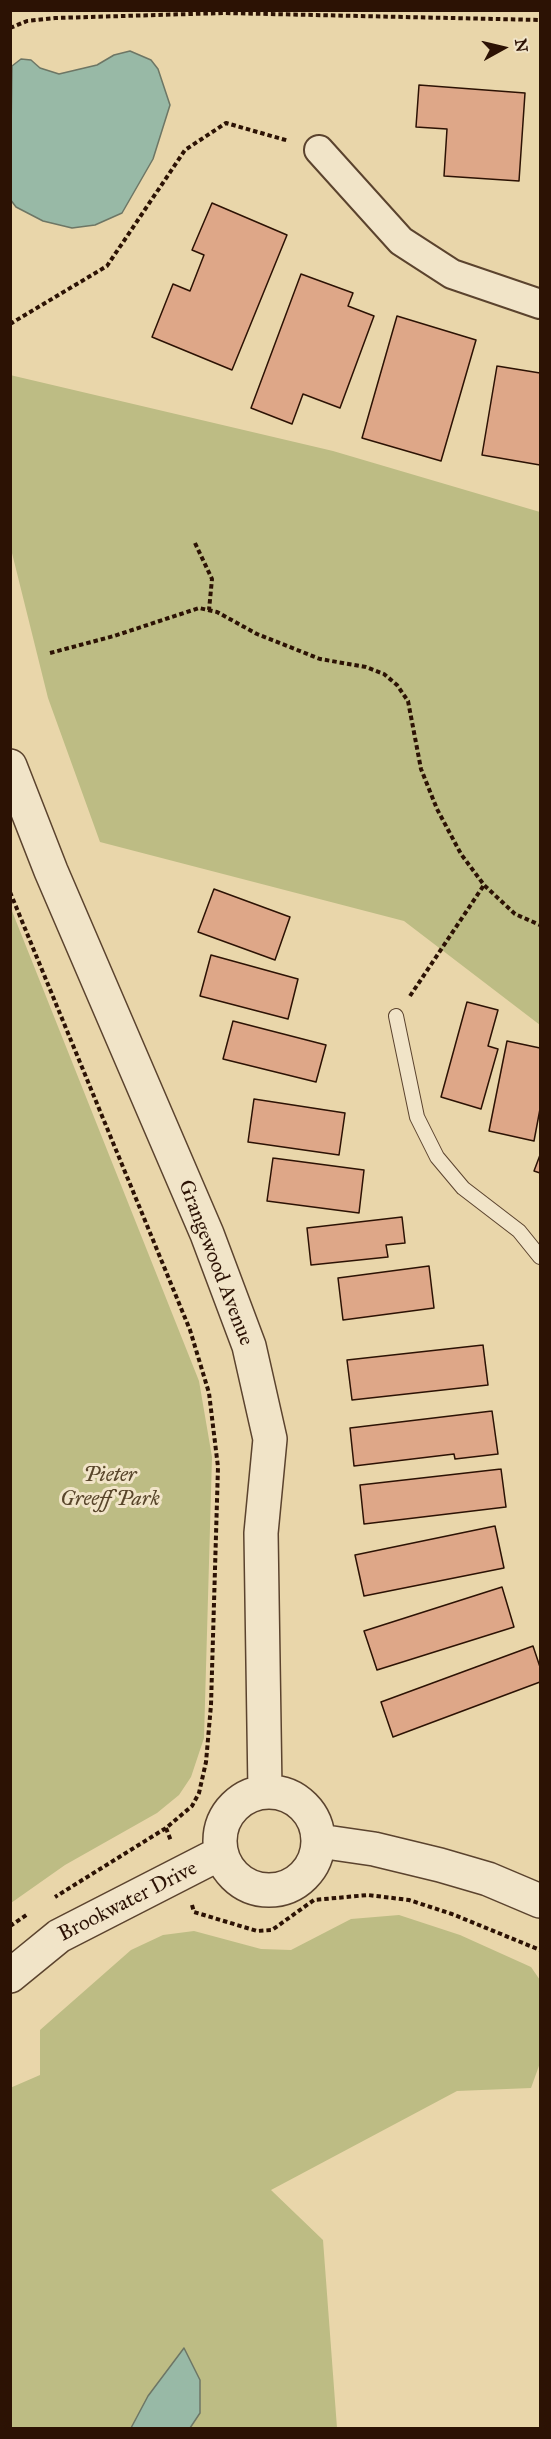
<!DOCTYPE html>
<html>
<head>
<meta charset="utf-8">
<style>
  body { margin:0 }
  #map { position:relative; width:551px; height:2439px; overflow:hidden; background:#e9d6aa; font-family:"IM FELL Great Primer",serif }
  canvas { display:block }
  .frame { position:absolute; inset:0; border:12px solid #2c1204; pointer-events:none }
  .north { position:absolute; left:473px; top:18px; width:60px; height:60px; -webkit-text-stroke:4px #f1e4c8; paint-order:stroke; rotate:82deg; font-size:16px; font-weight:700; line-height:24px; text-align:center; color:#2c1204 }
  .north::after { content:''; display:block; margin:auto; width:21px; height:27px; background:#2c1204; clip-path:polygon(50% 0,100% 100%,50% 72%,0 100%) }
</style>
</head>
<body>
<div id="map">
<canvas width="551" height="2439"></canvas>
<div class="frame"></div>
<div class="north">N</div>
</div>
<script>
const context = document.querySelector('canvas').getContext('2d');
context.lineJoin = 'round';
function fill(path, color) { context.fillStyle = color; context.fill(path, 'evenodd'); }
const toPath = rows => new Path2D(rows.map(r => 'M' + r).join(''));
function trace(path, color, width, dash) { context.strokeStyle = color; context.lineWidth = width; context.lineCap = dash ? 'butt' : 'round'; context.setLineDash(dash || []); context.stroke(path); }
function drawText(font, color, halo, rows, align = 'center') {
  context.font = font + ' "IM FELL Great Primer",serif'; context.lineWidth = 6; context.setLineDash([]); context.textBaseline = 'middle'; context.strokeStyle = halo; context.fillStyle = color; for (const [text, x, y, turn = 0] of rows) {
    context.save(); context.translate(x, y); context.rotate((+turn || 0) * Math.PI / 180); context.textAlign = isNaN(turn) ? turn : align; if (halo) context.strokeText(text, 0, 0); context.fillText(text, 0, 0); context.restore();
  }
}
fill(toPath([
  [10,375,333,451,540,512,540,1025,404,921,100,842,48,698,11,549],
  [10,906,199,1381,212,1457,204,1738,191,1777,179,1795,157,1813,65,1865,11,1903],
  [399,1915,460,1935,531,1967,540,1980,540,2063,531,2088,457,2091,271,2190,323,2240,337,2428,11,2428,10,2088,40,2075,40,2030,131,1950,163,1935,194,1931,261,1949,291,1950,351,1919]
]), '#bdbc84');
const water = toPath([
  [130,51,151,60,158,69,170,105,153,159,122,213,95,225,72,228,43,221,16,207,10,199,12,66,21,59,31,60,40,68,59,74,97,65,114,55,130,51],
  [184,2348,200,2380,200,2413,190,2428,131,2428,148,2396,184,2348]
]);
fill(water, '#98b9a6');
trace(water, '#6d7665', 1.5);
const building = toPath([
  [419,85,525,93,519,181,444,176,447,129,416,127,419,85],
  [212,203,287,235,232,370,152,337,173,284,190,291,204,255,192,250,212,203],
  [301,274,353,293,348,306,374,316,340,408,303,394,292,424,251,408,301,274],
  [397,316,476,340,441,461,362,438,397,316],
  [497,366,540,373,540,465,482,455,497,366],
  [214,889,290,917,275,960,198,932,214,889],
  [211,955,298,979,288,1019,200,996,211,955],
  [467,1002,498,1010,488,1046,498,1049,481,1109,441,1097,467,1002],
  [233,1021,326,1045,316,1082,223,1059,233,1021],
  [507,1041,540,1048,540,1109,534,1141,489,1131,507,1041],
  [254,1099,345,1113,339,1155,248,1142,254,1099],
  [540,1155,540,1173,534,1171,540,1155],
  [273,1158,364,1170,359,1213,267,1201,273,1158],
  [402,1217,405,1243,386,1245,388,1257,311,1265,307,1228,402,1217],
  [429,1266,434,1308,343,1320,338,1278,429,1266],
  [483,1345,488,1385,352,1400,347,1360,483,1345],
  [492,1411,498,1454,455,1459,454,1454,354,1466,350,1428,492,1411],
  [501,1469,506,1507,364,1524,360,1485,501,1469],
  [495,1526,504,1568,364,1596,355,1555,495,1526],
  [502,1587,514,1627,377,1670,364,1631,502,1587],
  [533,1646,540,1667,540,1682,393,1737,381,1702,533,1646]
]);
fill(building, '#dea788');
trace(building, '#2c1204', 1.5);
const service = toPath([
  [396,1016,417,1117,437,1157,463,1188,519,1231,540,1257]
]);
const minor = toPath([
  [319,150,401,241,452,274,540,304]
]);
const tertiary = toPath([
  [10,766,51,871,207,1234,249,1346,270,1439,261,1533,265,1791],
  '220 1841a49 49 0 1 1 98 0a49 49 0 1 1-98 0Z',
  [319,1841,374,1849,440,1865,488,1879,540,1901],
  [10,1976,59,1936,221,1853]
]);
trace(service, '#5b432e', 16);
trace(minor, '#5b432e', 32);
trace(tertiary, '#5b432e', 36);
trace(toPath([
  [10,28,27,21,55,18,224,13,540,20],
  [10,324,107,266,185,150,226,123,289,141],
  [195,543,212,579,209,610],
  [50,653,114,636,199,608,217,612,257,634,320,659,366,667,384,674,397,685,408,701,421,769,437,809,461,854,484,885,515,914,540,925],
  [10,892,190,1330,209,1393,218,1467,211,1705,206,1762,199,1793,192,1806,166,1828,55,1897],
  [410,996,484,885],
  [166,1828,171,1841],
  [192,1905,194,1912,257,1931,272,1930,314,1900,368,1895,409,1900,452,1914,540,1950],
  [10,1926,28,1914]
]), '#2c1204', 4, [4.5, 3]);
trace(service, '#f1e4c8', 14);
trace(minor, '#f1e4c8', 28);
trace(tertiary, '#f1e4c8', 33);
drawText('21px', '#2c1204', '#f1e4c8', [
  ["Grangewood Avenue",215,1263,69],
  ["Brookwater Drive",128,1902,-27]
]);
drawText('italic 21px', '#58452a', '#f1e4c8', [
  ["Pieter",110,1476],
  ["Greeff Park",110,1500]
]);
</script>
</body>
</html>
